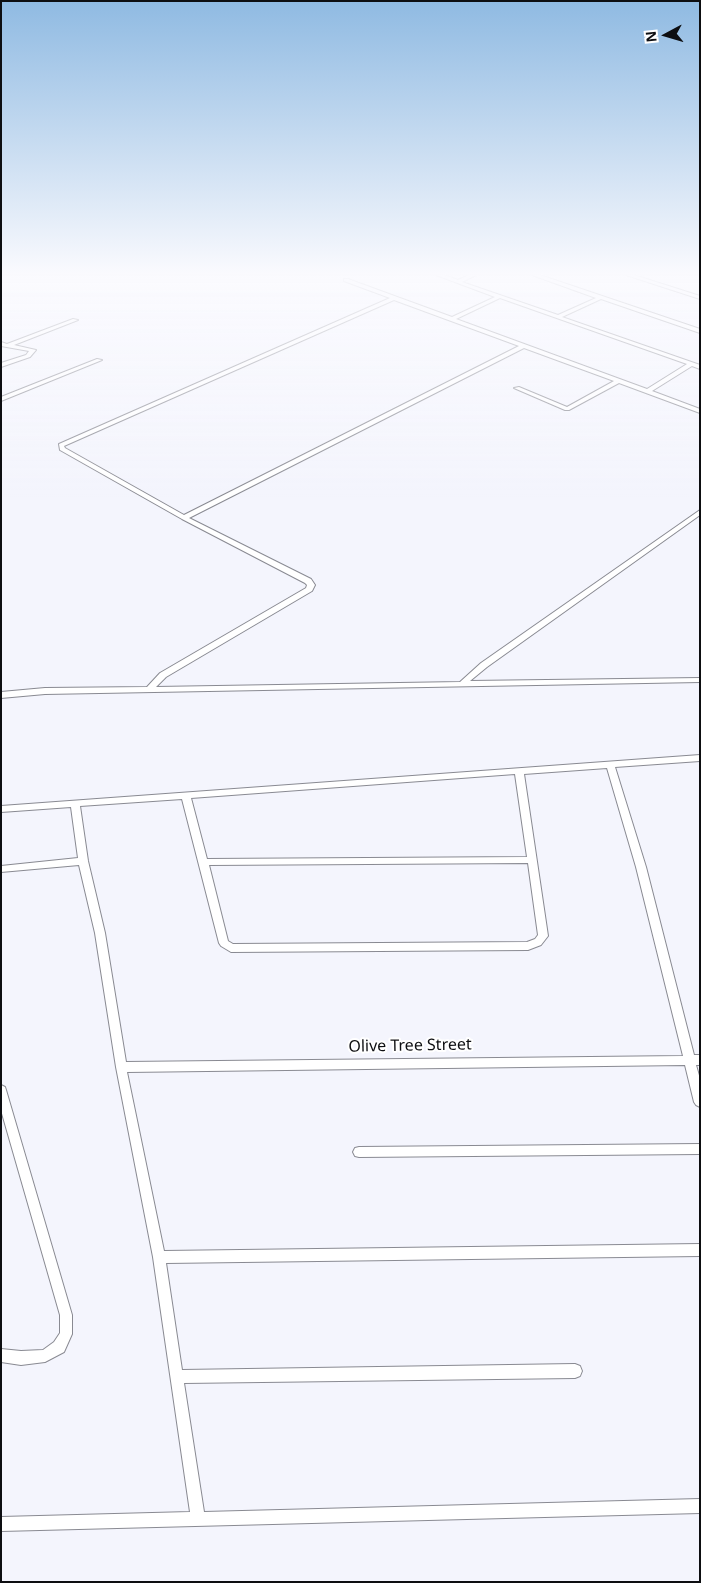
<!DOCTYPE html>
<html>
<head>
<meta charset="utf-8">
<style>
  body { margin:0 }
  #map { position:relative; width:701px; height:1583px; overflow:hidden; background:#f4f5fd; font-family:"Noto Sans",sans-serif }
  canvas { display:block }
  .frame { position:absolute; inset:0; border:2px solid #0d0e11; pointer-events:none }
  .north { position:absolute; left:641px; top:10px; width:50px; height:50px; -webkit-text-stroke:4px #fff; paint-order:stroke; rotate:264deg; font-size:14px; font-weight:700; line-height:20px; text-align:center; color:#0d0e11 }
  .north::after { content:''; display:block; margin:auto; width:18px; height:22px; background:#0d0e11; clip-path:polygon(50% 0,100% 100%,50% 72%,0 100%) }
</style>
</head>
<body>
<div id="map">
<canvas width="701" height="1583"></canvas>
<div class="frame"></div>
<div class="north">N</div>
</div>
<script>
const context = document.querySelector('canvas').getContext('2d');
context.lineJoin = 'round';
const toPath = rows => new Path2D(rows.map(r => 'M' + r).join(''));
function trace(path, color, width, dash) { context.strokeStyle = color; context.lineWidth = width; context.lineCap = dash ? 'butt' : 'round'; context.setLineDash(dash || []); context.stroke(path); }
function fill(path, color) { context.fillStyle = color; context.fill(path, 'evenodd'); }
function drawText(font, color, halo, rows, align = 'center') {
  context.font = font + ' "Noto Sans",sans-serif'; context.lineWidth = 4; context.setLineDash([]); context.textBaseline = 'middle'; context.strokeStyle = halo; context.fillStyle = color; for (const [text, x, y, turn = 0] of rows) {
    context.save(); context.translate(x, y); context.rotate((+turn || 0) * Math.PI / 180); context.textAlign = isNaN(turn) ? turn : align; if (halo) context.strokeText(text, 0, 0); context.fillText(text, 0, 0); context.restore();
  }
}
const minor = toPath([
  [436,275,444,275,458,280,469,275,476,275,462,282,558,315,596,298,532,275,540,275,700,329,700,333,601,299,562,317,700,365,700,369,692,366,652,391,700,409,700,413,619,383,569,410,565,410,514,388,519,387,567,407,614,381,524,348,189,518,311,579,315,585,312,591,166,677,156,687,460,682,481,663,700,510,700,515,487,667,470,681,700,678,700,682,45,694,1,698,1,692,45,688,147,687,160,673,306,588,307,585,305,583,182,519,60,450,59,444,390,298,344,281,344,279,348,279,452,317,495,297,436,275],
  [500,298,687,364,647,389,456,319,500,298],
  [394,300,519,346,184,515,65,448,64,446,394,300],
  [626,275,634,275,700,296,700,299,626,275],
  [73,319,78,320,14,345,36,350,30,357,1,367,1,363,26,355,29,351,1,346,1,342,7,344,73,319],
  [97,359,102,360,1,401,1,397,97,359],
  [700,755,700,761,615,767,646,867,694,1055,700,1055,700,1065,696,1065,700,1079,700,1107,696,1105,694,1102,685,1065,127,1072,164,1251,700,1244,700,1256,166,1263,182,1370,575,1364,580,1366,582,1371,580,1376,575,1378,184,1383,204,1512,700,1499,700,1513,1,1531,1,1517,190,1512,153,1257,116,1067,95,933,79,865,1,872,1,866,78,858,71,807,1,812,1,806,700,755],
  [607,768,636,867,683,1056,126,1062,105,933,88,861,80,806,182,799,219,943,221,946,231,952,528,950,541,945,548,936,524,774,607,768],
  [515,774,527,857,207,859,191,798,515,774],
  [528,863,538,935,535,939,527,942,233,944,228,941,209,865,528,863],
  [1,1085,5,1087,6,1090,72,1315,72,1334,64,1352,45,1362,21,1365,1,1362,1,1349,21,1351,43,1350,54,1342,60,1333,60,1315,1,1110,1,1085],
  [700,1144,700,1154,359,1157,355,1156,353,1152,355,1148,359,1147,700,1144]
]);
trace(minor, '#898a92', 2);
fill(minor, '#fff');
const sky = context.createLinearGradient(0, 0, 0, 497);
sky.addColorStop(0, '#8fbae2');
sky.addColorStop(0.55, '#fafafe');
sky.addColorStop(1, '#fafafe00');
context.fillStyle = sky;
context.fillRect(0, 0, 701, 497);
drawText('16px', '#0d0e11', '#fff', [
  ["Olive Tree Street",410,1046,-1]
]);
</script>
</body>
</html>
